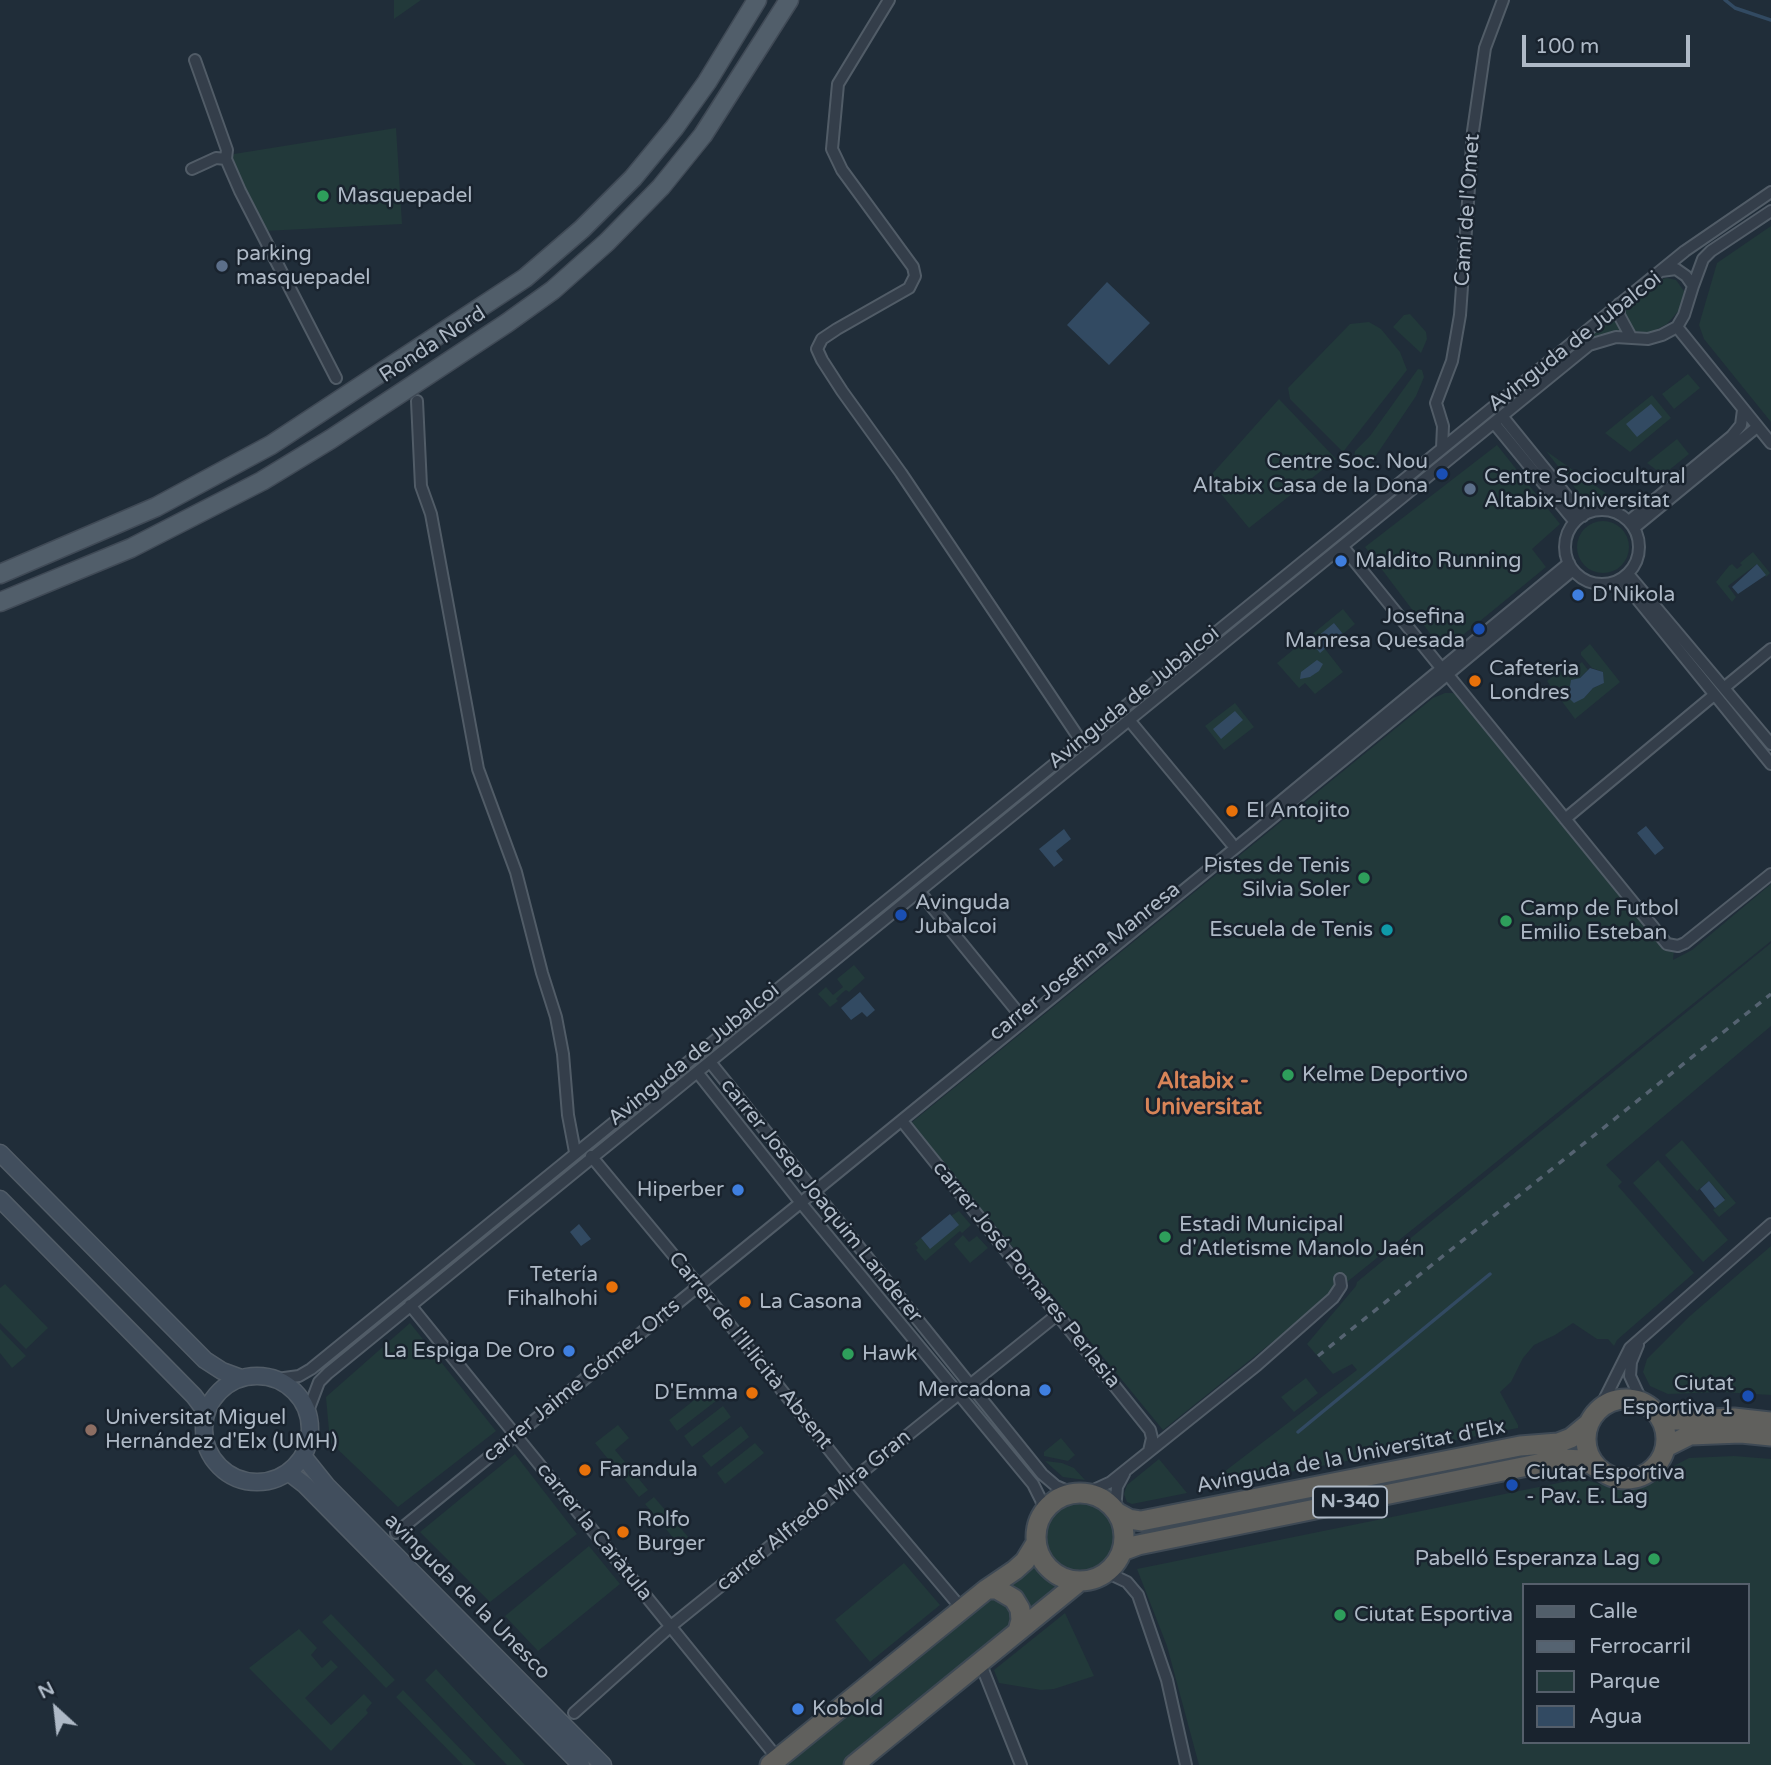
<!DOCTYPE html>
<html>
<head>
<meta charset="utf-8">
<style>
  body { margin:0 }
  #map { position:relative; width:1771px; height:1765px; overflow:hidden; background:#202d39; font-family:"Varela Round",sans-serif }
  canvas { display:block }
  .legend { position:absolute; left:1522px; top:1583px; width:228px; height:161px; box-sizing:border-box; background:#19232e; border:2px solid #555f6b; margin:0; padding:9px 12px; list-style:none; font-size:21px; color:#aeb9c6 }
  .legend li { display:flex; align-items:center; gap:14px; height:35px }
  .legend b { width:35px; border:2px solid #555f6b }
  .north { position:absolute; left:21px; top:1674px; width:70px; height:70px; -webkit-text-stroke:5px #19232e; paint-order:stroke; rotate:333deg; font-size:19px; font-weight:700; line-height:28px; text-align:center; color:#aeb9c6 }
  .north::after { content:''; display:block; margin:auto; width:24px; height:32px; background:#aeb9c6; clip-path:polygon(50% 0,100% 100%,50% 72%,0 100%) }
  .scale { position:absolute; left:1522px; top:35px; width:168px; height:32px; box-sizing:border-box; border:4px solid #aeb9c6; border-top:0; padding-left:9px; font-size:21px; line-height:24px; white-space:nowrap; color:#aeb9c6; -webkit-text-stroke:5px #19232e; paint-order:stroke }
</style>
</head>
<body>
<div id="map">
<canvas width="1771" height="1765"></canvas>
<ul class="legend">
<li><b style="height:9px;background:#515e6a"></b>Calle</li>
<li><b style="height:9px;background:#556371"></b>Ferrocarril</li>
<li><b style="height:19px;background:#22393a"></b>Parque</li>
<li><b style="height:19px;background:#324a62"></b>Agua</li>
</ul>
<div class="north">N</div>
<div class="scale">100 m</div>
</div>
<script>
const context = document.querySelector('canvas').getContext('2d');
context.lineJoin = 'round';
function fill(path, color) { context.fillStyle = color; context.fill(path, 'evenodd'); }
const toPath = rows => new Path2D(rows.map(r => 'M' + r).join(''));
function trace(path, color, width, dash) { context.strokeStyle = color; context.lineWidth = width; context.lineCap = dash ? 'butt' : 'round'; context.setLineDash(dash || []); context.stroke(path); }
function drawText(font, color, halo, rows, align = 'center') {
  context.font = font + ' "Varela Round",sans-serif'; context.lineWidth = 5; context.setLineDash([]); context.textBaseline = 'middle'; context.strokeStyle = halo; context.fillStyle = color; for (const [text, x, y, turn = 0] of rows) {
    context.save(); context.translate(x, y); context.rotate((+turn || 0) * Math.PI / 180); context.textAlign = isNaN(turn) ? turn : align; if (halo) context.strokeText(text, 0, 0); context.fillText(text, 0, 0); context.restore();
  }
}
fill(toPath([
  [394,0,421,0,394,19],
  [396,128,402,224,264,231,231,159,234,154],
  [1771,226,1771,422,1704,339,1699,325,1717,263],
  [1667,278,1676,280,1684,291,1685,299,1681,308,1667,324,1650,333,1634,331,1624,318,1627,306,1659,280],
  [1410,314,1426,332,1427,339,1421,353,1393,327,1404,315],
  [1615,316,1621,332,1596,337,1520,394],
  [1369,322,1381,329,1400,352,1407,370,1343,452,1290,399,1288,388,1350,324],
  [1418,369,1422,370,1424,377,1416,396,1367,469,1360,468,1354,458,1355,451,1370,436],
  [1688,374,1700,388,1674,409,1662,394],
  [1652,395,1671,418,1630,452,1605,433],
  [1279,399,1336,459,1249,528,1212,483,1213,473],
  [1677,439,1689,454,1663,475,1647,463],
  [1497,445,1560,524,1532,549,1546,567,1447,648,1441,648,1365,547],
  [1546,451,1610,496,1608,499,1597,498,1586,502],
  '1577 547a26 26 0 1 1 52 0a26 26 0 1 1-52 0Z',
  [1753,552,1770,573,1766,577,1757,564,1728,586,1736,597,1732,602,1716,582,1729,566,1732,564,1737,569,1742,565,1740,563],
  [1343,609,1355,624,1343,634,1334,623,1325,649,1343,672,1315,694,1305,683,1299,688,1277,663],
  [1590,644,1620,682,1575,719,1547,681,1560,671,1566,676,1582,662,1588,670,1571,686,1569,693,1571,700,1584,698,1593,688,1604,683,1603,672,1592,668,1581,655,1581,652],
  [1445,693,1453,693,1460,697,1674,950,1673,960,1692,950,1771,884,1771,941,1163,1430,911,1123,1433,698],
  [1235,703,1254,727,1224,750,1205,726],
  [1771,943,1771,1026,1606,1165,1622,1182,1618,1186,1694,1273,1617,1340,1614,1346,1608,1339,1597,1339,1573,1323,1555,1335,1534,1345,1523,1358,1511,1382,1500,1392,1518,1425,1518,1428,1207,1488,1207,1485,1357,1370,1352,1364,1333,1374,1307,1344,1356,1286,1357,1282],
  [854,965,865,978,849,992,846,990,842,993,836,999,838,1001,830,1007,818,994,826,987,833,995,843,987,837,979],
  [1682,1140,1736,1203,1719,1217,1713,1210,1725,1199,1709,1181,1697,1191,1665,1155],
  [1658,1160,1728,1240,1703,1262,1633,1183],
  [959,1211,971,1225,962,1233,960,1231,925,1261,916,1250,918,1248,915,1244,912,1246,921,1238,929,1248,958,1225,951,1216],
  [963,1235,969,1242,977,1236,988,1248,970,1263,954,1244],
  [1771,1246,1771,1395,1721,1392,1668,1394,1650,1386,1643,1372,1647,1359,1690,1316],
  [5,1284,48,1328,26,1349,0,1323,0,1288],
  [410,1323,496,1431,398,1507,330,1442,326,1397],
  [0,1329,26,1356,12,1368,0,1353],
  [1306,1378,1318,1393,1294,1412,1281,1397],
  [707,1390,716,1401,677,1431,669,1420],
  [723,1406,731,1417,692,1447,684,1436],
  [618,1425,629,1438,615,1450,648,1490,639,1497,595,1443],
  [741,1426,749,1437,711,1467,702,1456],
  [1061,1438,1075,1455,1068,1461,1044,1456,1044,1452],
  [755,1443,764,1453,725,1484,717,1473],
  [515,1454,577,1534,490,1602,420,1532],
  [1734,1456,1771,1459,1771,1765,1199,1765,1167,1646,1137,1569,1573,1480,1590,1481,1618,1490,1633,1490,1653,1483,1670,1468,1689,1458],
  [1524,1585,1748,1585,1748,1742,1524,1742],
  [1159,1459,1187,1493,1132,1504,1127,1502,1124,1494,1127,1485],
  [1045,1461,1062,1463,1074,1468,1085,1480,1063,1477],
  [654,1497,689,1538,680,1546,645,1504],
  '1046 1536a34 34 0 1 1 68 0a34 34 0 1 1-68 0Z',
  [589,1546,620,1584,538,1651,505,1616],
  [1033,1560,1049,1578,1065,1586,1029,1616,1005,1584],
  [904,1563,940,1605,870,1662,835,1620],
  [988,1595,1017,1608,1015,1627,847,1765,780,1765],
  [1065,1613,1094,1676,1054,1689,1041,1690,999,1683,994,1670],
  [331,1614,395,1680,386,1688,322,1622],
  [299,1629,317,1648,311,1655,322,1668,331,1660,338,1667,305,1698,331,1725,364,1694,372,1703,366,1710,368,1713,331,1751,249,1668],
  [436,1669,525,1765,507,1765,425,1680],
  [403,1690,476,1765,463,1765,396,1697]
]), '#22393a');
fill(toPath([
  [1107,282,1150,323,1109,365,1067,325],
  [1651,404,1662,417,1637,437,1626,424],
  [1757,564,1766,575,1738,594,1732,587],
  [1334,623,1343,634,1320,653,1311,642],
  [1317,660,1323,664,1319,671,1310,677,1300,679,1301,672],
  [1590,668,1603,672,1604,683,1593,688,1584,698,1574,703,1567,696,1569,693,1566,690,1570,686,1571,680,1580,678],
  [1235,711,1243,720,1221,739,1213,729],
  [1646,826,1664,848,1655,855,1637,833],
  [1064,829,1071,839,1056,851,1063,860,1054,867,1039,849],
  [860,992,875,1010,867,1017,862,1012,851,1020,841,1008],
  [1709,1181,1725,1200,1715,1208,1700,1189],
  [950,1214,959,1225,930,1249,921,1238],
  [579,1224,591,1239,581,1246,570,1232]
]), '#324a62');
trace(toPath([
  [1725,0,1735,8,1771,20],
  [1298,1432,1490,1274]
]), '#324a62', 3.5);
const minor = toPath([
  [889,0,838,84,832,149,842,170,913,267,915,276,909,288,837,329,822,339,817,349,822,360,842,391,901,473,1081,741],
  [195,60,227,150,226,159],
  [192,169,216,158,226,159,240,191,336,378],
  [1693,286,1703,259,1711,251,1771,211],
  [1619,304,1619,315,1631,337],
  [1677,327,1771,443],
  [417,401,421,486,431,514,478,769,516,872,542,973,556,1017,563,1054,568,1115,575,1152],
  [1502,416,1583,516],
  [1494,423,1575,522],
  [1442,448,1443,426,1436,403,1452,361,1460,315,1473,131,1485,48,1503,0],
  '1565 547a37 37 0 1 1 74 0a37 37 0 1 1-74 0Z',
  [1629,521,1732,436,1741,425,1743,410],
  [1634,528,1757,427],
  [1343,547,1442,669],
  [1628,574,1771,744],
  [1621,579,1771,764],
  [1448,675,1667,944,1678,946,1685,943,1771,874],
  [1725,687,1771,649],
  [1129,720,1231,843],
  [1268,812,1569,563],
  [1565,819,1714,695],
  [919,891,1020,1015],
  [710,1062,1042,1474,1056,1486,1072,1493],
  [697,1072,801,1203,1033,1484,1041,1500,1044,1511],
  [902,1121,1150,1430,1152,1438,1149,1451],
  [591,1156,699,1286,853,1480,962,1609],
  [410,1305,778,1759],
  [1638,1345,1631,1362,1630,1376,1642,1402],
  [277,1379,299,1376,311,1369,1685,251,1771,192],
  [1600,1408,1630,1348,1771,1224],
  [308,1411,319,1382,328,1373,1589,345,1616,337,1648,339,1662,335,1677,327,1684,315,1693,286,1686,276,1676,269,1661,271],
  [1087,1493,1111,1482,1257,1365,1333,1298,1341,1286,1340,1279],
  [1115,1510,1117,1487,1124,1474],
  [396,1533,1429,690,1573,570],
  [1106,1572,1127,1582,1138,1595,1167,1680,1186,1765],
  [980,1662,1021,1765],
  [574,1713,671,1626,1058,1314]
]);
const secondary = toPath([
  [0,1153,205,1360,222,1371,241,1378],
  [0,1199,194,1396,206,1412],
  '204 1429a53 53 0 1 1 106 0a53 53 0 1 1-106 0Z',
  [303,1456,327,1486,603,1765],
  [288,1472,305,1485,581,1765]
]);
const primary = toPath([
  [0,574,156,507,271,445,525,278,582,229,633,178,675,127,707,82,757,0],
  [0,602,131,548,262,481,331,439,507,323,553,290,607,242,661,187,703,135,789,0]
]);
const trunk = toPath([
  '1586 1439a40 40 0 1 1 80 0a40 40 0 1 1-80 0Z',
  [1661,1418,1677,1420,1734,1418,1771,1422],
  [1666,1447,1690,1435,1741,1433,1771,1436],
  '1036 1537a44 44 0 1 1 88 0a44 44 0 1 1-88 0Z',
  [1118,1513,1129,1519,1141,1521,1520,1446,1558,1443,1571,1438,1588,1424],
  [1122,1551,1138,1545,1562,1459,1584,1460,1597,1468],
  [987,1589,997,1589,1014,1599,1020,1609,1021,1620,1018,1631],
  [770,1765,987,1589,1015,1570,1025,1561,1036,1543],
  [854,1765,1080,1581]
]);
trace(minor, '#515c67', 14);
trace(secondary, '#515c67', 19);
trace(primary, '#404a56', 21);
trace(trunk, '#3e4954', 23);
trace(minor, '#343e4a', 10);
trace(secondary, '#414e5d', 16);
trace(primary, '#515e6a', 18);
trace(trunk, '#60605d', 19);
trace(toPath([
  [1318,1356,1771,994]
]), '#556371', 3.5, [7, 7]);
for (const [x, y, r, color] of [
  [323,196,7,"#2e9e5b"],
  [222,266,7,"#5c6f8a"],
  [1442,474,7,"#1a4fb4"],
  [1470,489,7,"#5c6f8a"],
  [1341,561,7,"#3f7fe0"],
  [1578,595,7,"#3f7fe0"],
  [1479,629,7,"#1a4fb4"],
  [1475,681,7,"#e8710a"],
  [1232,811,7,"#e8710a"],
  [1364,878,7,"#2e9e5b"],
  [901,915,7,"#1a4fb4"],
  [1506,921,7,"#2e9e5b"],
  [1387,930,7,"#0f9aa8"],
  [1288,1075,7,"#2e9e5b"],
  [738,1190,7,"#3f7fe0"],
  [1165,1237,7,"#2e9e5b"],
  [612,1287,7,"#e8710a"],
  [745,1302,7,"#e8710a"],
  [569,1351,7,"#3f7fe0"],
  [848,1354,7,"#2e9e5b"],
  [1045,1390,7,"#3f7fe0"],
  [752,1393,7,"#e8710a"],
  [1748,1396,7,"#1a4fb4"],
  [91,1430,7,"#8d6e63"],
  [585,1470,7,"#e8710a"],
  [1512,1485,7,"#1a4fb4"],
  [623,1532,7,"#e8710a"],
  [1654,1559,7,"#2e9e5b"],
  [1340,1615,7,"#2e9e5b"],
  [798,1709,7,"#3f7fe0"]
]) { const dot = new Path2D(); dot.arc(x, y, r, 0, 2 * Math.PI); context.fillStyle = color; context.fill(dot); trace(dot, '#19232e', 2.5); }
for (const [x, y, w] of [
  [1350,1502,74]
]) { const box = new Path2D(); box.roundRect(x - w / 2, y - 15.5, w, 31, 5); context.fillStyle = '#19232e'; context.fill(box); trace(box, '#aeb9c6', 2); }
drawText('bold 19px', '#aeb9c6', null, [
  ["N-340",1350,1502]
]);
drawText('21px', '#aeb9c6', '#19232e', [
  ["Masquepadel",337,196],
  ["parking",236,254],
  ["masquepadel",236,278],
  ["Centre Soc. Nou",1428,462,"right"],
  ["Altabix Casa de la Dona",1428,486,"right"],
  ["Centre Sociocultural",1484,477],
  ["Altabix-Universitat",1484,501],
  ["Maldito Running",1355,561],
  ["D'Nikola",1592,595],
  ["Josefina",1465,617,"right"],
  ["Manresa Quesada",1465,641,"right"],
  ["Cafeteria",1489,669],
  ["Londres",1489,693],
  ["El Antojito",1246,811],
  ["Pistes de Tenis",1350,866,"right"],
  ["Silvia Soler",1350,890,"right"],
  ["Avinguda",915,903],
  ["Jubalcoi",915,927],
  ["Camp de Futbol",1520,909],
  ["Emilio Esteban",1520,933],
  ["Escuela de Tenis",1373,930,"right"],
  ["Kelme Deportivo",1302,1075],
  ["Hiperber",724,1190,"right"],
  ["Estadi Municipal",1179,1225],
  ["d'Atletisme Manolo Jaén",1179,1249],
  ["Tetería",598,1275,"right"],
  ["Fihalhohi",598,1299,"right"],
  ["La Casona",759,1302],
  ["La Espiga De Oro",555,1351,"right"],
  ["Hawk",862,1354],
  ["Ciutat",1734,1384,"right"],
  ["Esportiva 1",1734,1408,"right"],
  ["Mercadona",1031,1390,"right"],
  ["D'Emma",738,1393,"right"],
  ["Universitat Miguel",105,1418],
  ["Hernández d'Elx (UMH)",105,1442],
  ["Farandula",599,1470],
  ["Ciutat Esportiva",1526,1473],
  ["- Pav. E. Lag",1526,1497],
  ["Rolfo",637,1520],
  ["Burger",637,1544],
  ["Pabelló Esperanza Lag",1640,1559,"right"],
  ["Ciutat Esportiva",1354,1615],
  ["Kobold",812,1709]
], 'left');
drawText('21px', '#aeb9c6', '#19232e', [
  ["Camí de l'Omet",1468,210,-86],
  ["Avinguda de Jubalcoi",1575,342,-38],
  ["Ronda Nord",433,345,-33],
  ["Avinguda de Jubalcoi",1134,698,-39],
  ["carrer Josefina Manresa",1085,962,-39],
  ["Avinguda de Jubalcoi",694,1055,-39],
  ["carrer Josep Joaquim Landerer",821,1201,51],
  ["carrer José Pomares Perlasia",1026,1275,51],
  ["Carrer de l'Il·licità Absent",750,1351,51],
  ["carrer Jaime Gómez Orts",582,1381,-39],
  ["Avinguda de la Universitat d'Elx",1351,1457,-11],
  ["carrer Alfredo Mira Gran",814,1511,-39],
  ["carrer la Caràtula",594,1532,51],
  ["avinguda de la Unesco",467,1597,45]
]);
drawText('bold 23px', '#d78458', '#19232e', [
  ["Altabix -",1203,1082],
  ["Universitat",1203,1108]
]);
</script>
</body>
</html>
